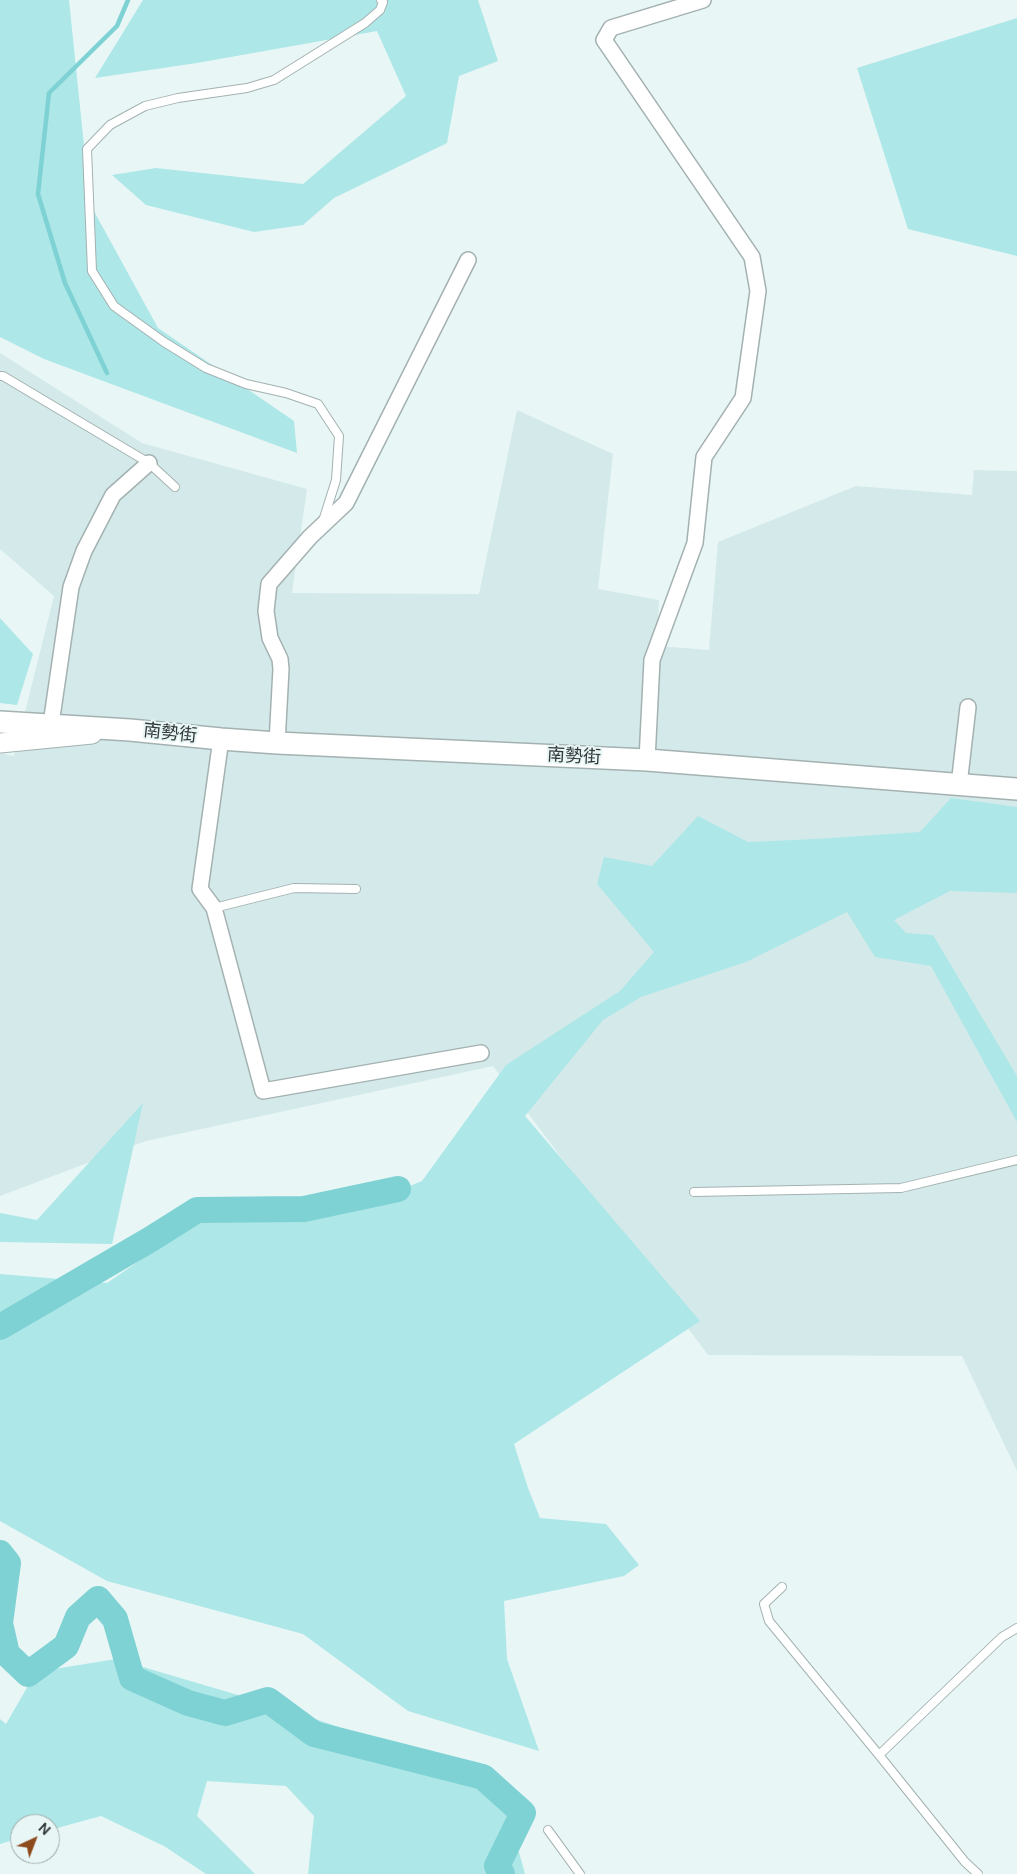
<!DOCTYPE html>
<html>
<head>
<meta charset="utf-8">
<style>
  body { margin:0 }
  #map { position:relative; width:1017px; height:1874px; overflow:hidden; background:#e8f6f6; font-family:"DM Sans",sans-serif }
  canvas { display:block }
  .north { position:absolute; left:10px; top:1814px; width:50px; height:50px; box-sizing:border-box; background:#e8f6f6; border:1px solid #9faaaa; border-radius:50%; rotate:43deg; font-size:14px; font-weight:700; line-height:20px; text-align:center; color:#323737 }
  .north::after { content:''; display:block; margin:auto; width:18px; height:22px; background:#8d4a1c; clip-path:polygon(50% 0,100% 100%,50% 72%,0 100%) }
</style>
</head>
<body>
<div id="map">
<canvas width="1017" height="1874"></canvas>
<div class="north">N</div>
</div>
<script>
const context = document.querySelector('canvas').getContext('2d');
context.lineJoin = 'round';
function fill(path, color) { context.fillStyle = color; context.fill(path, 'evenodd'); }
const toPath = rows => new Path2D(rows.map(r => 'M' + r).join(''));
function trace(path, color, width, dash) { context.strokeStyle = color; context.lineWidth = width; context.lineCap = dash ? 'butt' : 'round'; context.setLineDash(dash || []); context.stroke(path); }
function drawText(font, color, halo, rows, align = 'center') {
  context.font = font + ' "DM Sans","Noto Sans TC",sans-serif'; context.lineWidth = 4; context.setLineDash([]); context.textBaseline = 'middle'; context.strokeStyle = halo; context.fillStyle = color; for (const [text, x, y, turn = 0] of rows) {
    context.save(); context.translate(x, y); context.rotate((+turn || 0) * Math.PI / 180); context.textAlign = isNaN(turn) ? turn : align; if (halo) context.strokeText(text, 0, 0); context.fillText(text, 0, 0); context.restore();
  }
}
fill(toPath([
  [0,353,142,443,307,489,292,593,479,594,517,410,613,454,598,589,659,600,657,646,709,650,718,542,856,486,972,495,974,470,1017,471,1017,1471,962,1356,708,1355,493,1066,146,1141,0,1196,0,753,14,756,54,596,0,549]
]), '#d4eaea');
fill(toPath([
  [0,0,69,0,90,204,158,328,294,421,297,453,44,359,0,337],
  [143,0,478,0,498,61,459,76,447,143,334,198,303,225,254,232,146,205,112,175,156,168,303,184,406,96,377,31,197,63,95,78],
  [1017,18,1017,256,908,229,857,68],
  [0,618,33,654,17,705,0,703],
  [951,798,1017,807,1017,891,1016,893,950,891,894,920,906,933,933,935,1017,1076,1017,1122,931,966,875,957,847,912,746,962,641,997,603,1020,525,1116,700,1321,514,1444,528,1488,540,1518,606,1524,639,1565,624,1576,504,1601,507,1659,539,1751,408,1711,303,1634,107,1581,0,1521,0,1274,107,1283,202,1218,348,1211,422,1181,506,1065,620,991,654,952,597,884,604,857,652,866,698,816,748,842,815,839,920,832],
  [143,1103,112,1244,0,1242,0,1213,37,1220],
  [116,1659,292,1711,458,1768,509,1816,525,1874,308,1874,314,1816,286,1786,207,1781,197,1816,255,1874,206,1874,164,1846,101,1816,50,1830,50,1824,20,1824,20,1838,0,1844,0,1719,6,1724,36,1672]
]), '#ade7e8');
trace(toPath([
  [107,373,65,283,38,194,49,93,117,26,128,0]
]), '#7fd2d4', 4.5);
trace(toPath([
  [0,1327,151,1239,197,1210,304,1209,398,1189],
  [0,1553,8,1563,0,1623,7,1654,28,1674,66,1646,78,1617,98,1599,115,1619,132,1678,188,1703,225,1713,268,1700,314,1734,483,1777,523,1813,497,1866,502,1874]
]), '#7fd2d4', 26);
const service = toPath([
  [0,376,3,376,149,463,175,487],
  [323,521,336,480,339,436,318,404,286,393,246,384,206,368,164,342,114,306,92,271,87,149,110,125,145,106,178,98,247,88,274,80,365,23,380,10,383,2,381,0],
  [214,908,294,888,356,889],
  [694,1192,901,1188,1017,1160],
  [782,1587,764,1604,769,1621,879,1755,965,1862,978,1874],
  [879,1755,1002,1637,1017,1628],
  [548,1830,580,1874]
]);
const minor = toPath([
  [48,734,51,724,71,587,84,551,113,495,149,463],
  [221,739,200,889,214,908,263,1091,481,1053],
  [277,743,281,669,280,659,270,638,266,611,269,584,310,537,346,503,468,260],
  [647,760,652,660,695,543,704,457,743,398,758,291,752,257,604,40,611,28,703,0],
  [961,785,959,785,968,707]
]);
const tertiary = toPath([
  [0,743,92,734]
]);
const secondary = toPath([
  [0,722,130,730,221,739,277,743,647,760,1017,789]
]);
trace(service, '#a4b1b1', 10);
trace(minor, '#a4b1b1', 18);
trace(tertiary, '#a4b1b1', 21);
trace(secondary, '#a4b1b1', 24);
trace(service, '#fff', 8);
trace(minor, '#fff', 15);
trace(tertiary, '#fff', 19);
trace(secondary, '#fff', 21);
drawText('18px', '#323737', '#e8f6f6', [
  ["南勢街",170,734,6],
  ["南勢街",574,757,3]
]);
</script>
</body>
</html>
